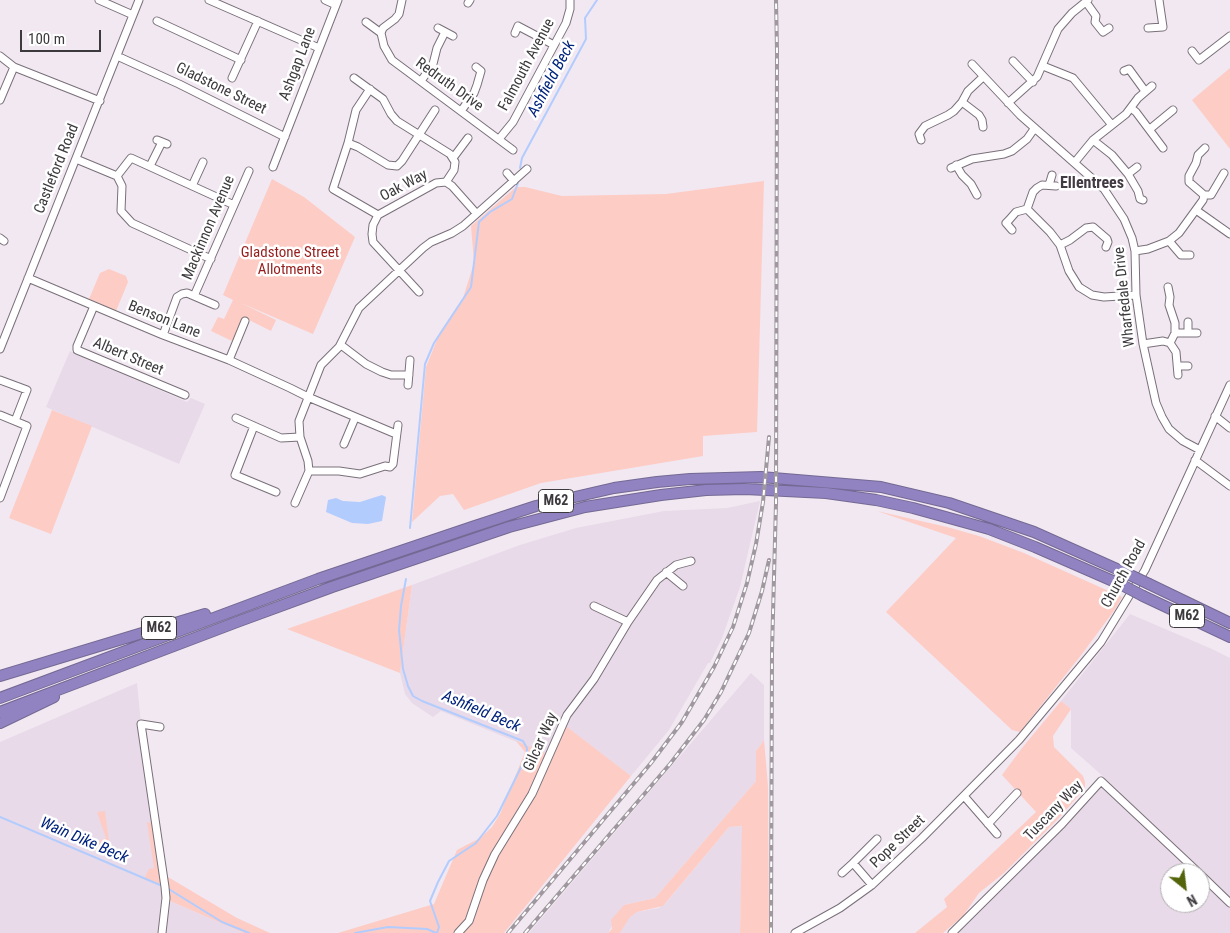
<!DOCTYPE html>
<html>
<head>
<meta charset="utf-8">
<style>
  body { margin:0 }
  #map { position:relative; width:1230px; height:933px; overflow:hidden; background:#f2e8f2; font-family:"Roboto Condensed",sans-serif }
  canvas { display:block }
  .north { position:absolute; left:1160px; top:863px; width:50px; height:50px; box-sizing:border-box; background:#fff; border:1px solid #b1b0b1; border-radius:50%; rotate:151deg; font-size:14px; font-weight:700; line-height:20px; text-align:center; color:#3d3a3d }
  .north::after { content:''; display:block; margin:auto; width:18px; height:22px; background:#53640b; clip-path:polygon(50% 0,100% 100%,50% 72%,0 100%) }
  .scale { position:absolute; left:20px; top:30px; width:81px; height:22px; box-sizing:border-box; border:2px solid #3d3a3d; border-top:0; padding-left:6px; font-size:15px; line-height:18px; white-space:nowrap; color:#3d3a3d; -webkit-text-stroke:4px #fff; paint-order:stroke }
</style>
</head>
<body>
<div id="map">
<canvas width="1230" height="933"></canvas>
<div class="north">N</div>
<div class="scale">100 m</div>
</div>
<script>
const context = document.querySelector('canvas').getContext('2d');
context.lineJoin = 'round';
function fill(path, color) { context.fillStyle = color; context.fill(path, 'evenodd'); }
const toPath = rows => new Path2D(rows.map(r => 'M' + r).join(''));
function trace(path, color, width, dash) { context.strokeStyle = color; context.lineWidth = width; context.lineCap = dash ? 'butt' : 'round'; context.setLineDash(dash || []); context.stroke(path); }
function drawText(font, color, halo, rows, align = 'center') {
  context.font = font + ' "Roboto Condensed",sans-serif'; context.lineWidth = 5; context.setLineDash([]); context.textBaseline = 'middle'; context.strokeStyle = halo; context.fillStyle = color; for (const [text, x, y, turn = 0] of rows) {
    context.save(); context.translate(x, y); context.rotate((+turn || 0) * Math.PI / 180); context.textAlign = isNaN(turn) ? turn : align; if (halo) context.strokeText(text, 0, 0); context.fillText(text, 0, 0); context.restore();
  }
}
fill(toPath([
  [70,351,187,402,191,398,205,404,179,464,46,407],
  [760,501,740,587,722,638,710,663,708,663,669,730,631,776,563,724,549,755,441,711,433,717,412,703,405,694,400,673,412,585,520,545,576,528,664,511,727,508],
  [1130,614,1212,649,1230,658,1230,933,952,933,1105,778,1071,748,1071,709,1061,701],
  [1170,873,1200,873,1200,903,1170,903],
  [751,673,764,685,764,740,756,751,756,781,655,898,624,905,608,933,529,933],
  [137,683,141,724,166,898,170,901,244,933,0,933,0,742],
  [743,826,740,933,620,933,630,916,637,912,659,908,665,904,729,827]
]), '#e8dae8');
fill(toPath([
  [1230,68,1230,149,1192,100],
  [272,179,304,197,355,237,313,334,241,303,276,320,271,331,243,317,232,341,211,331,218,317,224,319,233,300,223,295],
  [764,181,757,432,703,436,703,456,541,483,464,510,453,494,440,496,412,522,426,367,440,332,463,298,474,263,471,226,516,187,525,187,562,196,666,194],
  [109,269,126,276,128,282,116,311,89,299,100,273],
  [52,410,92,426,51,534,9,518],
  [877,511,947,527,979,536,1024,553,1122,597,1116,608,1082,654,1020,732,1012,730,886,612,956,538],
  [412,585,400,673,287,629],
  [1061,701,1071,709,1053,736,1054,747,1083,776,1085,782,1085,788,1059,818,1004,873,979,893,963,916,943,933,915,933,947,907,944,899,1036,812,1002,775,1022,748],
  [562,723,631,776,504,933,338,933,434,904,457,850,480,838,492,827,500,814,525,752,516,741,549,755],
  [764,740,768,786,769,933,740,933,742,826,729,827,663,906,637,912,630,917,620,933,608,933,612,929,611,920,624,905,655,898,756,781,756,751],
  [105,811,111,857,86,847,106,838,97,812],
  [147,822,151,823,161,886,144,879,149,869,154,868],
  [168,877,237,918,270,933,244,933,170,901]
]), '#fdccc5');
fill(toPath([
  [382,495,386,497,382,521,368,524,352,523,326,512,328,500,336,498,343,501,360,502]
]), '#b2ccfe');
trace(toPath([
  [520,168,522,158,586,39,585,18,597,0],
  [410,528,425,364,434,343,471,287,479,222,490,212,512,199,518,183],
  [406,579,401,606,399,630,403,669,408,686,413,696,422,701,523,741,527,748,527,755,497,816,476,843,449,861,438,882,430,901,439,927,437,933],
  [0,817,160,885],
  [167,888,222,922,249,933],
  [355,933,388,927,427,929,436,933]
]), '#b2ccfe', 2);
const minor = toPath([
  [99,0,133,15],
  [209,0,319,48],
  [325,0,336,5],
  [402,0,399,14,395,19,383,28,381,33,384,46,392,60,513,150],
  [1086,2,1096,16,1095,22,1103,32,1109,28],
  [468,3,470,0],
  [157,21,241,60],
  [366,22,381,33],
  [438,28,453,36],
  [1148,28,1163,27,1159,0],
  [515,33,518,26,554,45],
  [1192,51,1199,60,1230,36],
  [0,56,14,67,100,101],
  [117,56,179,84,285,137],
  [1013,61,1033,82],
  [972,64,1020,115,1104,189,1124,219,1132,238,1135,251,1136,295,1143,344,1156,403,1162,417,1169,429,1183,441,1200,450],
  [1043,66,1073,78,1112,125],
  [1124,71,1129,69,1145,91],
  [232,78,258,21],
  [354,78,383,99,391,114,397,121,450,154,455,162,454,170,446,182,436,183,378,215,373,225,372,234,373,242,419,292],
  [421,81,433,64,437,48,445,32],
  [370,89,356,110,348,143,333,189,378,215],
  [0,100,14,67],
  [962,102,979,115,982,120,983,127],
  [1008,103,1037,77,1058,29,1072,13,1088,0],
  [1131,108,1136,112,1163,148],
  [461,111,474,93,477,85,481,71,476,67],
  [1150,129,1173,110],
  [499,139,513,122,566,23,570,9,570,0],
  [157,140,167,144],
  [921,140,919,134,925,126,948,115,954,111,962,102,968,91,983,77],
  [1093,140,1112,155,1128,174,1138,191,1140,199,1143,200],
  [348,143,358,147,388,165,397,166,402,161,435,110],
  [453,158,468,138],
  [76,159,117,176,122,186,121,211,132,223,211,259],
  [1075,162,1093,140,1126,114,1138,98,1152,86],
  [956,165,962,175,971,184,977,195],
  [150,166,162,142],
  [273,167,338,0],
  [951,168,972,159,1004,154,1012,151,1027,139,1034,129],
  [507,173,514,181],
  [1128,174,1137,167],
  [117,176,131,158,234,205],
  [446,182,452,186,476,213],
  [1049,185,1052,175],
  [192,186,203,162],
  [1204,195,1211,195,1224,173],
  [1027,209,1050,232,1060,245,1069,271,1079,287,1092,295,1104,297,1136,295],
  [1027,209,1033,192,1037,188,1042,185,1056,186],
  [1196,210,1230,234],
  [1012,230,1006,223,1009,220,1016,212,1027,209],
  [0,238,4,241],
  [1169,241,1181,255,1190,255],
  [1060,245,1070,240,1086,228,1093,227,1107,239,1108,242,1106,247],
  [1135,251,1148,249,1169,241,1179,233,1203,200,1204,195,1189,182,1189,176,1196,163,1198,155,1205,148],
  [28,278,163,335,229,360,290,388,308,397,396,434],
  [1168,287,1170,297,1169,305,1175,323,1175,333,1170,343],
  [194,296,249,171],
  [94,306,77,346,77,350,185,395],
  [1188,322,1188,333],
  [1175,333,1197,333],
  [163,335,177,297,182,294,187,293,215,305],
  [1143,344,1163,341,1170,343,1176,352,1178,375],
  [341,345,366,364,382,372,391,375,409,375],
  [0,349,139,0],
  [229,360,245,321],
  [1178,366,1188,366],
  [0,380,27,390,15,421],
  [408,385,410,360],
  [0,415,27,426,0,498],
  [1215,416,1230,428],
  [236,418,281,438,300,437],
  [254,426,235,475,276,492],
  [344,444,355,418],
  [1195,460,1230,486],
  [309,471,339,471,360,474,385,466,390,467,393,464,398,425],
  [295,503,309,471,308,461,300,437,299,421,319,370,321,365,339,347,359,308,423,248,431,242,452,233,463,226,527,169],
  [666,572,683,586],
  [594,606,628,622],
  [160,727,141,724,165,887,166,898,162,933],
  [964,796,997,834],
  [988,824,1017,793],
  [842,873,853,863],
  [1200,874,1230,903],
  [872,885,853,863,877,839],
  [458,933,469,921,483,880,495,854,532,794,567,715,594,679,628,622,657,580,676,565,691,561],
  [795,933,840,908,872,885,922,838,1019,740,1101,642,1145,570,1230,385],
  [952,933,1062,824,1101,781,1199,873]
]);
const highway = toPath([
  [1149,584,1230,623],
  [1143,596,1230,637],
  [0,676,205,614],
  [0,698,318,579,472,527,536,506,614,488,657,482,690,479,761,477,881,487,949,503,1034,532,1128,574],
  [0,712,237,622,332,587,509,527,585,507,661,495,706,490,745,489,826,493,876,500,913,508,989,529,1035,547,1122,585],
  [0,723,54,697]
]);
trace(minor, '#797079', 9);
trace(highway, '#746993', 12);
trace(minor, '#fff', 7);
trace(highway, '#9183c1', 10);
const rail = toPath([
  [508,933,651,763,682,722,714,667,733,627,747,583,756,544,763,502,769,437],
  [525,933,670,764,704,720,721,692,749,633,762,591,769,560],
  [771,933,772,651,776,503,777,51,776,0]
]);
trace(rail, '#9f989f', 4);
trace(rail, '#fff', 2, [5.5]);
const highwayBridge = toPath([
  [1128,574,1149,584],
  [1122,585,1143,596]
]);
trace(highwayBridge, '#746993', 12, []);
trace(highwayBridge, '#9183c1', 10);
for (const [x, y, w] of [
  [556,501,35],
  [1187,616,35],
  [159,628,35]
]) { const box = new Path2D(); box.roundRect(x - w / 2, y - 11.5, w, 23, 4); context.fillStyle = '#fff'; context.fill(box); trace(box, '#3d3a3d', 1); }
drawText('bold 14px', '#3d3a3d', null, [
  ["M62",556,501],
  ["M62",1187,616],
  ["M62",159,628]
]);
drawText('15px', '#3d3a3d', '#fff', [
  ["Ashgap Lane",298,64,-69],
  ["Falmouth Avenue",527,65,-62],
  ["Redruth Drive",449,85,36],
  ["Gladstone Street",221,89,26],
  ["Castleford Road",57,169,-68],
  ["Oak Way",404,186,-28],
  ["Mackinnon Avenue",209,228,-67],
  ["Wharfedale Drive",1125,297,-96],
  ["Benson Lane",164,320,22],
  ["Albert Street",128,357,23],
  ["Church Road",1124,574,-61],
  ["Gilcar Way",541,742,-66],
  ["Tuscany Way",1054,811,-46],
  ["Pope Street",898,842,-44]
]);
drawText('15px', '#951d1b', '#fff', [
  ["Gladstone Street",290,253],
  ["Allotments",290,270]
]);
drawText('italic 16px', '#00227d', '#fff', [
  ["Ashfield Beck",552,79,-62],
  ["Ashfield Beck",481,712,23],
  ["Wain Dike Beck",84,841,23]
]);
drawText('bold 16px', '#423a42', '#fff', [
  ["Ellentrees",1092,184]
]);
</script>
</body>
</html>
